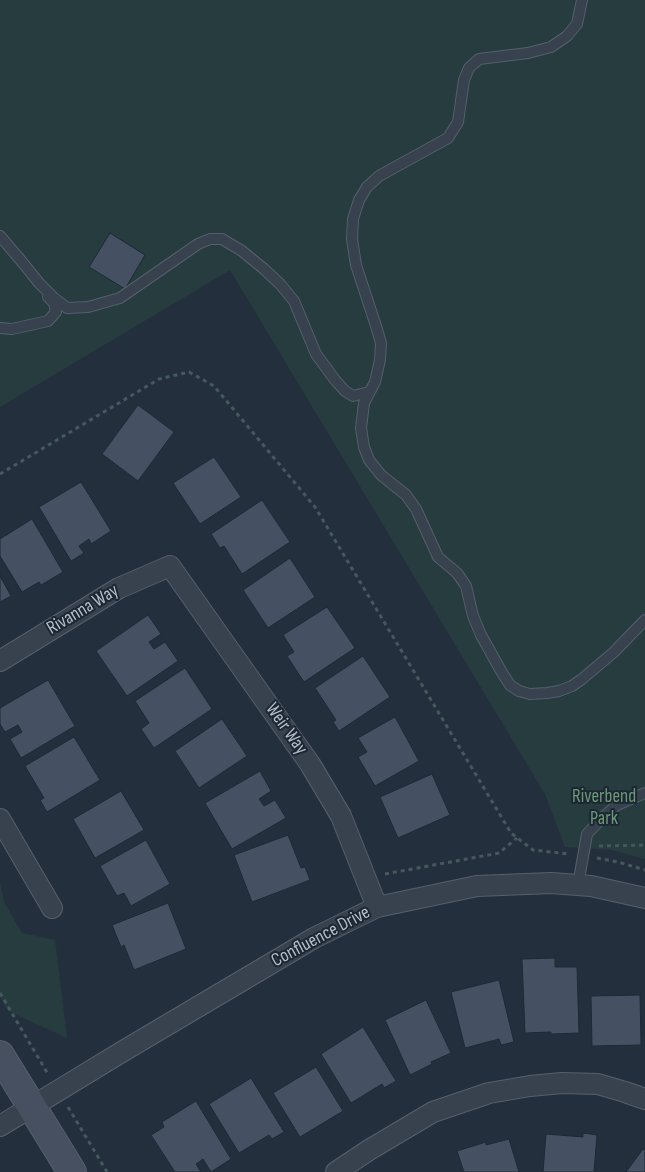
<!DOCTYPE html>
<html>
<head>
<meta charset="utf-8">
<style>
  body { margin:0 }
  canvas { display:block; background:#242f3e }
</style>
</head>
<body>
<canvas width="645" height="1172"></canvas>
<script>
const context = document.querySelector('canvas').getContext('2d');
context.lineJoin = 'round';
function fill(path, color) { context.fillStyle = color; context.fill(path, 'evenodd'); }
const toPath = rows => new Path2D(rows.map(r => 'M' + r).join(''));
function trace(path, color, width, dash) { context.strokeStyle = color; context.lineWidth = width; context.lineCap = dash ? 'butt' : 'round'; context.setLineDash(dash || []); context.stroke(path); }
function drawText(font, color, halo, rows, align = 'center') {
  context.font = font + ' "Sofia Sans Condensed",sans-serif'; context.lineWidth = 4; context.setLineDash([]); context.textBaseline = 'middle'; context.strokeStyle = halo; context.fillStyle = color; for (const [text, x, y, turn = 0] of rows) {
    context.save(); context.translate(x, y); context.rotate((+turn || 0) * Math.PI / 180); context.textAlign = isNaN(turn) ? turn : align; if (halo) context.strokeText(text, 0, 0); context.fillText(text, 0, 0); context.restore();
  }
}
fill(toPath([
  [0,0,645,0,645,859,612,850,565,847,545,794,230,270,0,407],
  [0,883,4,902,22,933,55,940,67,1038,8,1011,0,996]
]), '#263c3f');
const building = toPath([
  [110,233,145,255,125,289,89,267,110,233],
  [138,405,174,432,138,481,102,454,138,405],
  [214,457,241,497,200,524,173,483,214,457],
  [81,482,111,531,91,544,89,539,79,546,84,553,71,561,39,507,81,482],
  [262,500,290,542,242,574,224,546,220,548,211,534,262,500],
  [32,519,63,572,41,585,39,582,22,592,0,556,0,539,32,519],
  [290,558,315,597,268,628,243,590,290,558],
  [0,576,11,596,0,602,0,576],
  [327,607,355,648,304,682,287,656,294,652,283,635,327,607],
  [148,615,161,634,149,642,154,649,165,642,178,661,127,696,96,651,148,615],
  [363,656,390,697,339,731,333,722,336,720,315,688,363,656],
  [185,668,212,709,154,748,141,729,149,723,135,701,185,668],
  [48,680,75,726,21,758,10,739,22,732,18,725,5,732,0,724,0,708,48,680],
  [395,717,419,761,375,786,358,757,367,752,358,738,395,717],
  [222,719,247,756,199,788,175,751,222,719],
  [74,737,100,780,47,812,40,800,44,798,25,766,74,737],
  [260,771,271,791,259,799,264,806,275,800,286,818,232,849,205,803,260,771],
  [432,774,450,815,398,838,380,797,432,774],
  [121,791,144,830,95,858,73,819,121,791],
  [288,835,301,868,305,867,310,880,252,902,234,855,288,835],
  [146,840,170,884,131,906,124,893,117,896,100,866,146,840],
  [168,903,186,949,134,970,124,945,121,947,112,925,168,903],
  [555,958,555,967,577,967,579,1033,551,1034,551,1032,525,1033,522,959,555,958],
  [499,980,514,1042,501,1045,499,1039,465,1048,451,992,499,980],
  [640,995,641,1045,592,1046,591,996,640,995],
  [426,1000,451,1053,431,1062,432,1064,410,1075,385,1020,426,1000],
  [363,1027,396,1081,384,1088,382,1084,351,1103,321,1054,363,1027],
  [316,1067,343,1111,300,1137,273,1093,316,1067],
  [251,1078,284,1132,272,1139,269,1135,239,1153,209,1104,251,1078],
  [196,1101,231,1159,211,1172,203,1159,196,1164,201,1172,175,1172,151,1135,164,1127,162,1122,196,1101],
  [583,1133,597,1135,594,1172,543,1172,546,1134,583,1137,583,1133],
  [509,1139,519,1172,464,1172,457,1151,486,1142,486,1145,509,1139],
  [643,1149,645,1150,645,1172,626,1172,643,1149]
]);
fill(building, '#455162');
trace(building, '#1f2835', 1);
const lane = toPath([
  [582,0,577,24,567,36,551,47,528,53,479,59,469,68,464,80,458,122,448,138,379,176,367,187,359,200,353,219,352,239,356,265,376,326,381,343,380,360,375,382,364,403,361,428,364,447,369,460,381,475,406,495,416,509,438,557,457,573,466,586,473,616,481,635,501,671,510,685,519,691,530,694,547,693,559,691,572,686,582,679,614,652,645,620],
  [0,236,23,263,39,283,54,298,67,308,88,307,120,298,198,244,210,239,222,239,242,251,264,269,280,284,294,301,316,354,335,380,345,391,353,396,369,392],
  [0,328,12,329,48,321,56,312,54,303,48,297],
  [578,885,587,834,602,818,617,805,645,793]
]);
const street = toPath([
  [0,661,119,588,170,566,310,764,341,816,377,907],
  [0,819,52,908],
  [0,1126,125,1050,314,938,377,907,477,886,551,883,591,886,645,898],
  [336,1172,369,1150,433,1112,489,1093,530,1086,562,1083,598,1084,625,1092,645,1099]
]);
const secondary = toPath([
  [0,1055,72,1172]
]);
trace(lane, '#565f6c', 12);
trace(street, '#565f6c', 22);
trace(secondary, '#565f6c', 30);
trace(toPath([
  [0,474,159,379,189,372,214,386,315,507,511,833,533,850,569,854],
  [599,846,645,845],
  [597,858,618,862,645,870],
  [385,874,499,853,517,838],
  [0,993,48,1074],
  [68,1107,107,1172]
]), '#44595c', 3, [4, 4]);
trace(lane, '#38414e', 10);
trace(street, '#38414e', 20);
trace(secondary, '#465061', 28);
drawText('19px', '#b4bcc9', '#1d2633', [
  ["Rivanna Way",83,610,-31],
  ["Weir Way",286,729,55],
  ["Confluence Drive",321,937,-28]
]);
drawText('19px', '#6b9a76', '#1d2633', [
  ["Riverbend",604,797],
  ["Park",604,819]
]);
</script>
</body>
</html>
